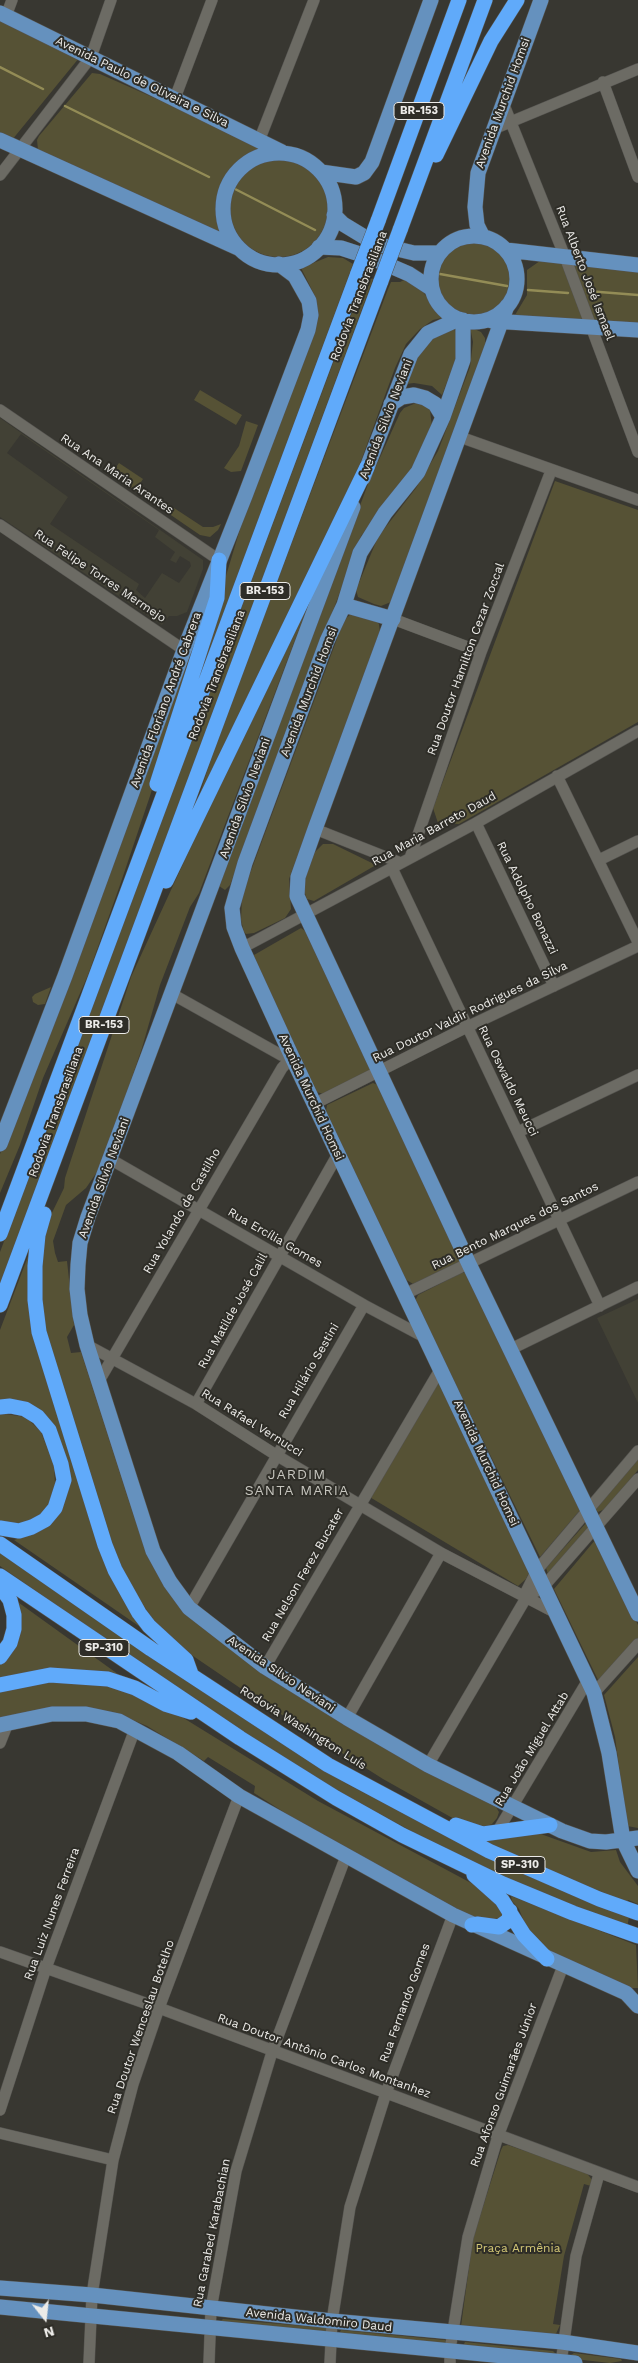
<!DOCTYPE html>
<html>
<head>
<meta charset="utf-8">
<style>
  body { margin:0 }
  #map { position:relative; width:638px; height:2363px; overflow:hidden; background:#383731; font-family:"Work Sans",sans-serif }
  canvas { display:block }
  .north { position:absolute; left:20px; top:2293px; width:50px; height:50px; -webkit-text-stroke:4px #2e2d27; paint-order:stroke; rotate:164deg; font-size:14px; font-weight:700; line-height:20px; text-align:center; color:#ecebe8 }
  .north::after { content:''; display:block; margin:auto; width:18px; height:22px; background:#ecebe8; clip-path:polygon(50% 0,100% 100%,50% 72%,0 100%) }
</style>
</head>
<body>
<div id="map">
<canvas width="638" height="2363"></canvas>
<div class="north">N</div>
</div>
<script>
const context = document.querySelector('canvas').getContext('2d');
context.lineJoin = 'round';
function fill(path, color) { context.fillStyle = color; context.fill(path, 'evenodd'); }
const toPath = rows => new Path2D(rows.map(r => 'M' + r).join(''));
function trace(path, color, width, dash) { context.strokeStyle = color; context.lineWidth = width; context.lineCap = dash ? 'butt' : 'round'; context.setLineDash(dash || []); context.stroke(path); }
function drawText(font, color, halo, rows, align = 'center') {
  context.font = font + ' "Work Sans",sans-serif'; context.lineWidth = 4; context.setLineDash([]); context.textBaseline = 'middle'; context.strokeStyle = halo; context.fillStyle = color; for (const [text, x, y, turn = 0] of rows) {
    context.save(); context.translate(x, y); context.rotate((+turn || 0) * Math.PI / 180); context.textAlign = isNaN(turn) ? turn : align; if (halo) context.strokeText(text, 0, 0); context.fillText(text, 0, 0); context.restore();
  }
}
fill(toPath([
  [0,418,203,560,203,569,187,612,177,616,169,616,162,625,0,517],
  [21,434,159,530,155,537,175,552,170,560,176,563,180,556,190,562,191,566,179,583,162,573,145,598,136,590,139,584,50,524,68,497,7,453],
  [638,1299,638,1403,597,1318]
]), '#424135');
fill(toPath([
  [0,19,79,58,12,140,0,134],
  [92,73,100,74,268,148,243,158,228,173,221,186,217,202,217,217,226,239,38,150,37,140,39,136],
  '230 208a49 49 0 1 1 98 0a49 49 0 1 1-98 0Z',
  '438 279a36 36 0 1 1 72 0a36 36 0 1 1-72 0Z',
  [547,256,561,257,586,325,515,315,527,295,527,270],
  [328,257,343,258,353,264,207,658,190,702,188,702,244,516,318,317,316,298,301,268],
  [569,259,638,268,638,327,594,326],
  [366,275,373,279,0,1291,0,1252],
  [406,279,419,288,445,317,433,320,420,329,406,344,395,368,350,491,195,808,219,735,388,289,391,282,400,282],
  [470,327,481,332,485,338,485,348,391,602,381,606,374,604,358,597,356,590,378,537,416,488,438,451,470,367,473,342],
  [454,328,460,348,442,395,432,386,414,383,406,384,419,352,434,337],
  [200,390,242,415,236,425,194,400],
  [416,403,425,406,430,410,432,427,417,462,361,536,230,885,225,890,219,886,368,484,400,413,404,408],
  [246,421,258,425,241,471,231,472,224,468,239,446],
  [119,463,143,479,139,485,203,527,213,527,221,524,218,530,210,537,200,535,111,474],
  [555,481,638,510,638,722,459,824,438,823,433,808],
  [309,603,199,893,190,907,160,985,142,1048,111,1139,97,1172,86,1188,66,1205,53,1241,55,1253,58,1262,67,1261,74,1325,67,1337,71,1353,81,1352,133,1514,149,1554,185,1609,380,1743,448,1783,496,1807,499,1812,497,1818,492,1824,484,1827,456,1820,383,1779,246,1692,174,1643,157,1625,129,1584,116,1555,44,1324,41,1266,47,1223,64,1188,65,1178,131,977,285,642],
  [208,608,150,796,120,885,88,975,43,1078,20,1145,0,1193,0,1154],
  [351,614,376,621,379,624,380,633,289,879,291,909,285,918,254,933,246,934,244,932,241,920,242,895,344,620],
  [323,844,333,844,376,865,314,901,307,899,302,885,315,852],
  [301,928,305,931,371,1071,323,1094,317,1092,255,963,254,955],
  [51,987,45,1004,38,1005,33,1002,32,997,35,994],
  [373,1083,380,1086,462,1262,413,1284,405,1279,326,1111,327,1105],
  [30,1251,37,1348,146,1631,14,1540,38,1532,58,1516,66,1499,67,1475,55,1431,0,1403,0,1330],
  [461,1273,467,1273,581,1509,540,1557,415,1301,418,1295],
  [439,1379,530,1570,526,1579,518,1586,368,1496],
  [5,1414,26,1417,41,1432,54,1466,55,1483,54,1497,44,1513,30,1521,12,1525,0,1522,0,1415],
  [638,1456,638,1470,605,1509,598,1512,595,1509],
  [586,1523,589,1531,548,1574,546,1568],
  [596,1539,638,1625,638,1638,599,1682,554,1589],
  [0,1552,345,1783,496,1862,629,1917,627,1928,578,1909,459,1857,305,1773,137,1661,0,1566],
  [15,1600,122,1677,0,1681,0,1664],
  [638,1657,638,1828,627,1826,615,1737,604,1695],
  [22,1682,105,1682,164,1706,318,1801,486,1891,502,1909,503,1918,480,1920,469,1915,315,1832,254,1793,255,1786,208,1757,204,1761,147,1726,114,1712,60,1707,34,1710,0,1719,0,1687],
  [538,1833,591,1852,616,1850,620,1862,638,1886,638,1904,628,1900,627,1902,579,1883,481,1840],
  [511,1896,636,1945,638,1988,629,1988,558,1957,541,1946,525,1924,519,1909,512,1901],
  [508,2145,586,2172,592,2180,591,2186,584,2184,564,2256,553,2324,560,2325,555,2336,461,2326,473,2238,501,2150,503,2146],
  [223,2319,327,2328,327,2333,219,2323],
  [341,2330,445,2340,448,2344,339,2334],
  [465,2342,553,2351,556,2354,463,2346],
  [574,2353,621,2359,622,2361,610,2363,574,2359,571,2355]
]), '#565235');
trace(toPath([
  [0,67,43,89],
  [65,106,209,177],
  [235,189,315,230],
  [440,274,507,286],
  [528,290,568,293],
  [587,291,638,295]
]), '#938c56', 2.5);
const minor = toPath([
  [6,16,12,0],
  [603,82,638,177],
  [175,98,212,0],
  [504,105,565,257,638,452],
  [496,128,638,69],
  [259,141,314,0],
  [0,175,91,57,111,0],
  [0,410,219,560],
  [460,437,638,500],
  [0,525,184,650],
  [393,619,481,652],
  [557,776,638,942],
  [476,823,554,986],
  [315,829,401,863],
  [410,858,481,652,551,471],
  [599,860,638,841],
  [392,868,600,1306],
  [242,948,476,823,638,731],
  [314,1104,467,1027,638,946],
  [518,1132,638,1075],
  [110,1159,364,1305,426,1338],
  [405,1294,638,1182],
  [87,1345,196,1404,276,1455,441,1553,558,1614],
  [511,1349,638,1287],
  [99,1381,282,1068,292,1057,281,1055,172,994],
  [196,1404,338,1154],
  [526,1598,526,1592,537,1570,638,1451],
  [189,1608,364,1305],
  [265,1667,441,1368],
  [594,1693,638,1644],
  [347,1718,441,1553],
  [0,1743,8,1723],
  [428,1765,526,1598,544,1586,638,1479],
  [497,1832,588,1680],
  [0,1952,159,2008,638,2187],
  [0,2110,46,1968,135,1729],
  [0,2133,113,2160],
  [89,2363,92,2295,113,2160,133,2084,159,2008,239,1796],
  [209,2363,211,2309,236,2171,272,2052,346,1856],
  [330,2363,332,2321,350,2207,386,2093,453,1915],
  [450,2363,450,2350,468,2237,498,2136,563,1966],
  [561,2363,576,2256,599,2174]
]);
const major = toPath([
  [0,13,282,152],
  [0,140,240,249],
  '223 209a56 56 0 1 1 112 0a56 56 0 1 1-112 0Z',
  [321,172,356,177,364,173,372,162,431,0],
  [334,215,343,224,376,244,414,253,440,253],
  '431 279a43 43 0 1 1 86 0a43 43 0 1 1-86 0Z',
  [483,237,477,225,475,207,478,173,541,0],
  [319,247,341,248,372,258,409,274,432,289],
  [506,250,638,265],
  [507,306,315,829,298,877,297,896,469,1264,638,1614],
  [463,320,463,360,443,417,418,472,385,513,360,553,344,605,327,641,245,863,232,908,234,927,242,948,292,1057,594,1693,609,1753,623,1840,638,1871],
  [492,321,638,330],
  [391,404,402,397,414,395,425,398,435,404,443,417],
  [363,478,411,354,428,333,459,319],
  [353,507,88,1217,80,1243,78,1265,77,1289,80,1315,87,1345,153,1551,170,1582,189,1608,265,1667,347,1718,428,1765,562,1831,590,1841,606,1842,638,1838],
  [344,605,393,619],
  [0,1144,65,976,184,650,245,496,308,330,311,315,309,301,295,276,279,264],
  [0,1725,52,1714,86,1714,119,1721,178,1753,239,1796,453,1915,626,1993,638,2006],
  [0,2288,92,2295,332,2321,562,2342,638,2353],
  [0,2307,575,2363]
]);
const highway = toPath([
  [436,155,491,41,517,0],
  [378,221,459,0],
  [400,230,485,0],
  [157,784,217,598,219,560],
  [166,881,367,467],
  [44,1214,38,1235,35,1266,35,1300,39,1332,105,1545,115,1570,139,1613,149,1626,186,1660,191,1674],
  [0,1234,358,273],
  [0,1305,381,281],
  [0,1407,10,1406,25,1409,38,1417,49,1430,61,1464,64,1480,55,1508,45,1520,32,1527,19,1531,0,1528],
  [0,1544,151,1649,328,1765,489,1851,599,1899,638,1913],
  [0,1576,240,1738,336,1798,402,1835,503,1884,573,1913,638,1936],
  [0,1586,10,1600,14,1615,14,1629,10,1643,0,1657],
  [0,1685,50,1675,108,1679,135,1688,165,1704,191,1712],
  [456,1825,483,1834,550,1825],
  [474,1875,502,1900,524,1935,547,1959],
  [472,1925,477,1924,499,1927,509,1920,510,1911]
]);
trace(minor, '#54534f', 12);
trace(major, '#54534f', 16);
trace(highway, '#54534f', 16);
trace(minor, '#6c6b64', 11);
trace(major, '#6591be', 15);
trace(highway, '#60aafa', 15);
const highwayBridge = toPath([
  [358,273,378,221],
  [381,281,400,230]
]);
trace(highwayBridge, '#54534f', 16, []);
trace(highwayBridge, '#60aafa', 15);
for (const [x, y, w] of [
  [419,111,50],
  [265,591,50],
  [104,1025,50],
  [104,1648,50],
  [520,1865,50]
]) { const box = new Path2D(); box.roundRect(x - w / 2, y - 8.5, w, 17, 4); context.fillStyle = '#2e2d27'; context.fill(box); trace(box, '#ecebe8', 1); }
drawText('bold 11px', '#ecebe8', null, [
  ["BR-153",419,111],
  ["BR-153",265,591],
  ["BR-153",104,1025],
  ["SP-310",104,1648],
  ["SP-310",520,1865]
]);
drawText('12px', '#ecebe8', '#2e2d27', [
  ["Avenida Paulo de Oliveira e Silva",142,82,26],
  ["Avenida Murchid Homsi",503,103,-70],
  ["Rua Alberto José Ismael",585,273,69],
  ["Rodovia Transbrasiliana",359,296,-69],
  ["Avenida Sílvio Neviani",386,419,-69],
  ["Rua Ana Maria Arantes",117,474,34],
  ["Rua Felipe Torres Mermejo",100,576,34],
  ["Rua Doutor Hamilton Cezar Zoccal",466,659,-70],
  ["Rodovia Transbrasiliana",217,675,-69],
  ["Avenida Murchid Homsi",309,692,-69],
  ["Avenida Floriano André Cabrera",166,700,-70],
  ["Avenida Sílvio Neviani",245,798,-70],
  ["Rua Maria Barreto Daud",434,829,-29],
  ["Rua Adolpho Bonazzi",527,898,64],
  ["Rua Doutor Valdir Rodrigues da Silva",470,1012,-26],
  ["Rua Oswaldo Meucci",508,1081,64],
  ["Avenida Murchid Homsi",311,1097,65],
  ["Rodovia Transbrasiliana",56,1112,-70],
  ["Avenida Sílvio Neviani",104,1178,-70],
  ["Rua Yolando de Castilho",182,1211,-60],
  ["Rua Bento Marques dos Santos",515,1226,-26],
  ["Rua Ercília Gomes",275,1238,30],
  ["Rua Matilde José Calil",233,1311,-61],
  ["Rua Hilário Sestini",309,1371,-60],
  ["Rua Rafael Vernucci",252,1423,32],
  ["Avenida Murchid Homsi",486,1463,65],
  ["Rua Nelson Ferez Bucater",303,1575,-60],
  ["Avenida Sílvio Neviani",281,1674,34],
  ["Rodovia Washington Luís",303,1728,32],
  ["Rua João Miguel Attab",532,1749,-59],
  ["Rua Luiz Nunes Ferreira",52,1914,-70],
  ["Rua Fernando Gomes",405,2003,-70],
  ["Rua Doutor Wenceslau Botelho",141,2027,-71],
  ["Rua Doutor Antônio Carlos Montanhez",324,2056,20],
  ["Rua Afonso Guimarães Júnior",504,2085,-70],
  ["Rua Garabed Karabachian",212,2233,-79],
  ["Avenida Waldomiro Daud",319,2320,6]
]);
drawText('12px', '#d2c675', '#2e2d27', [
  ["Praça Armênia",518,2248]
]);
context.letterSpacing = '1px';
drawText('14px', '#c7c6bf', '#2e2d27', [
  ["JARDIM",297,1475],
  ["SANTA MARIA",297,1491]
]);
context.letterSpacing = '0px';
</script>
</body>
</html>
